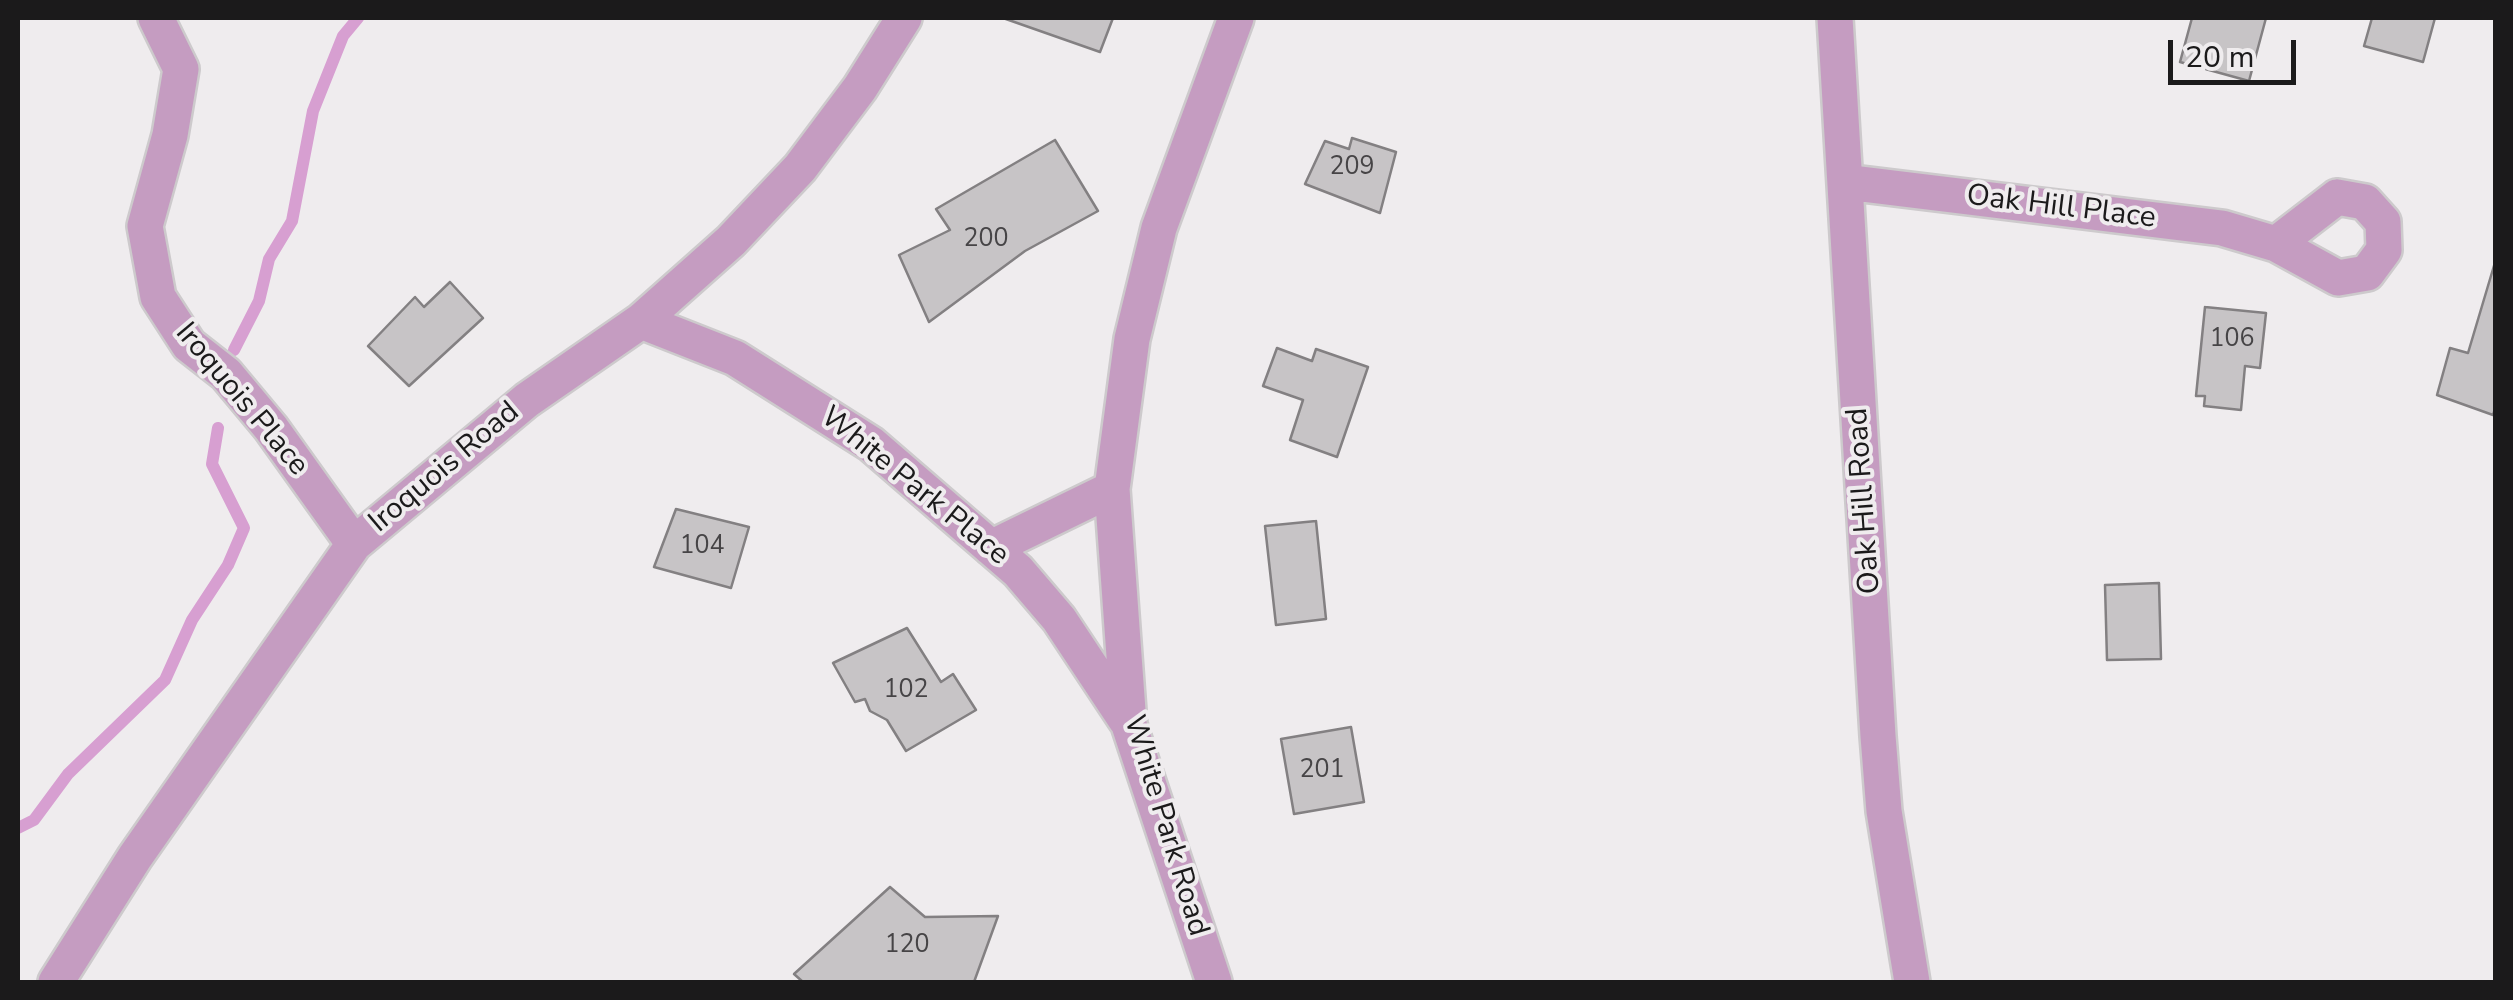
<!DOCTYPE html>
<html>
<head>
<meta charset="utf-8">
<style>
  body { margin:0 }
  #map { position:relative; width:2513px; height:1000px; overflow:hidden; background:#efecee; font-family:"Nunito Sans",sans-serif }
  canvas { display:block }
  .frame { position:absolute; inset:0; border:20px solid #1b1a1b; pointer-events:none }
  .scale { position:absolute; left:2168px; top:40px; width:128px; height:45px; box-sizing:border-box; border:5px solid #1b1a1b; border-top:0; padding-left:12px; font-size:30px; line-height:35px; white-space:nowrap; color:#1b1a1b; -webkit-text-stroke:8px #efecee; paint-order:stroke }
</style>
</head>
<body>
<div id="map">
<canvas width="2513" height="1000"></canvas>
<div class="frame"></div>
<div class="scale">20 m</div>
</div>
<script>
const context = document.querySelector('canvas').getContext('2d');
context.lineJoin = 'round';
const toPath = rows => new Path2D(rows.map(r => 'M' + r).join(''));
function trace(path, color, width, dash) { context.strokeStyle = color; context.lineWidth = width; context.lineCap = dash ? 'butt' : 'round'; context.setLineDash(dash || []); context.stroke(path); }
function fill(path, color) { context.fillStyle = color; context.fill(path, 'evenodd'); }
function drawText(font, color, halo, rows, align = 'center') {
  context.font = font + ' "Nunito Sans",sans-serif'; context.lineWidth = 8; context.setLineDash([]); context.textBaseline = 'middle'; context.strokeStyle = halo; context.fillStyle = color; for (const [text, x, y, turn = 0] of rows) {
    context.save(); context.translate(x, y); context.rotate((+turn || 0) * Math.PI / 180); context.textAlign = isNaN(turn) ? turn : align; if (halo) context.strokeText(text, 0, 0); context.fillText(text, 0, 0); context.restore();
  }
}
trace(toPath([
  [234,350,259,301,269,259,292,221,313,111,343,36,358,18],
  [18,828,34,820,68,774,165,680,192,620,228,565,244,528,212,464,218,428]
]), '#d79fd1', 12);
const building = toPath([
  [1003,18,1113,18,1100,52,1003,18],
  [2192,18,2266,18,2249,81,2180,62,2192,18],
  [2372,18,2435,18,2423,62,2364,46,2372,18],
  [1352,138,1396,152,1380,213,1305,184,1325,141,1349,149,1352,138],
  [1055,140,1098,211,1025,251,929,322,899,255,950,230,936,209,1055,140],
  [2496,259,2496,406,2493,415,2437,395,2450,348,2468,353,2496,259],
  [450,282,483,318,409,386,368,346,415,297,424,307,450,282],
  [2205,307,2266,313,2260,368,2245,366,2241,410,2204,406,2205,396,2196,396,2205,307],
  [1277,348,1312,361,1316,349,1368,367,1337,457,1290,440,1303,400,1263,386,1277,348],
  [676,509,749,527,731,588,654,567,676,509],
  [1316,521,1326,619,1276,625,1265,526,1316,521],
  [2159,583,2161,659,2107,660,2105,585,2159,583],
  [907,628,941,682,953,674,976,710,906,751,887,720,870,711,865,699,855,702,833,663,907,628],
  [1351,727,1364,802,1294,814,1281,739,1351,727],
  [890,887,925,917,998,916,974,982,803,982,794,974,890,887]
]);
fill(building, '#c7c4c6');
trace(building, '#838082', 2.5);
const minor = toPath([
  [156,18,181,69,170,135,145,226,158,297,189,345,226,374,271,428,354,544],
  [1835,18,1878,736,1884,811,1912,982],
  [1845,182,2222,228,2276,244],
  [2337,197,2365,202,2383,222,2384,250,2367,273,2338,278,2276,244,2337,197],
  [641,321,735,358,871,444,1018,571,1059,619,1126,720],
  [991,548,1112,489],
  [56,982,135,857,354,544,527,400,641,321,731,241,800,168,860,88,904,18],
  [1214,982,1129,725,1112,489,1132,339,1159,228,1236,18]
]);
trace(minor, '#cdcacc', 40);
trace(minor, '#c59cc1', 35);
drawText('25px', '#464446', null, [
  ["209",1352,168],
  ["200",986,240],
  ["106",2232,340],
  ["104",702,547],
  ["102",906,691],
  ["201",1322,771],
  ["120",907,946]
]);
drawText('30px', '#1b1a1b', '#efecee', [
  ["Oak Hill Place",2061,208,7],
  ["Iroquois Place",241,400,50],
  ["Iroquois Road",445,468,-40],
  ["White Park Place",914,487,39],
  ["Oak Hill Road",1865,501,-94],
  ["White Park Road",1165,826,73]
]);
</script>
</body>
</html>
